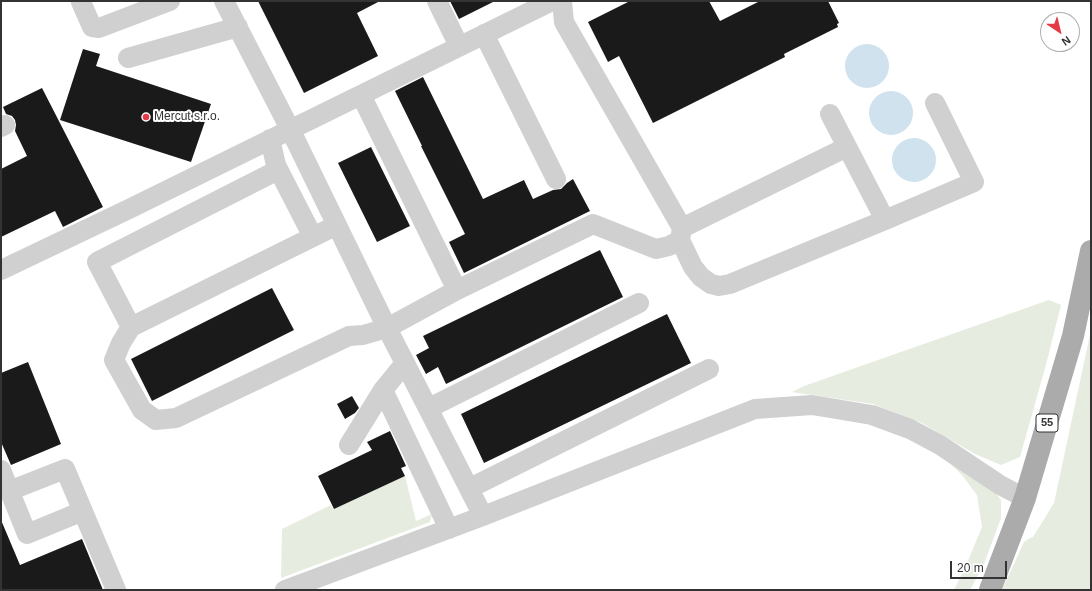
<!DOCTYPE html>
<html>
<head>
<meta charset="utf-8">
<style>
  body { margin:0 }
  #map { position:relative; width:1092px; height:591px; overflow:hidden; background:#fff; font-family:Helvetica,sans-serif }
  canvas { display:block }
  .frame { position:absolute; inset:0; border:2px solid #333; pointer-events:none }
  .north { position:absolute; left:1040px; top:12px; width:40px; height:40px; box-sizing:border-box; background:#fff; border:1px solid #adadad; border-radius:50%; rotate:145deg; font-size:11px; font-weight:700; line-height:16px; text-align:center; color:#333 }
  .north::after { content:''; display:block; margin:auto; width:14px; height:18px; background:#e63946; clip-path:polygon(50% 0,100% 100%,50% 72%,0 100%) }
  .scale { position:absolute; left:950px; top:561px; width:57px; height:18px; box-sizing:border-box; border:2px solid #333; border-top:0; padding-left:5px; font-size:12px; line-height:14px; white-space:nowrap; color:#333; -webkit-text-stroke:3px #fff; paint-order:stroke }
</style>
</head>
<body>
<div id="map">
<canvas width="1092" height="591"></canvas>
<div class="frame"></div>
<div class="north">N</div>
<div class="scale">20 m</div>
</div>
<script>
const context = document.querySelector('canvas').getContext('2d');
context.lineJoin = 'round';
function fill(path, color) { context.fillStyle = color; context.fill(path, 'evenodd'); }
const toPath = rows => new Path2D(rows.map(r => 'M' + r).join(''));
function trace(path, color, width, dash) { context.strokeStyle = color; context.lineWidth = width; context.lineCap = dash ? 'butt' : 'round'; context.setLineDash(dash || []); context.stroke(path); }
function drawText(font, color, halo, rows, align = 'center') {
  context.font = font + ' Helvetica,sans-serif'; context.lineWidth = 4; context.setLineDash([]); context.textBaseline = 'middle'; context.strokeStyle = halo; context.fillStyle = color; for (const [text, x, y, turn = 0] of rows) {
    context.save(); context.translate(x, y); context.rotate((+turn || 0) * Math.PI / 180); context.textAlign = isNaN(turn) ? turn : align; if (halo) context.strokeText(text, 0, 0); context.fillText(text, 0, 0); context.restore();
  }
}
fill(toPath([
  [1049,300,1061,305,1047,361,1020,457,1001,465,975,454,922,423,873,404,792,392,804,386],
  [1091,330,1091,590,1002,590,1024,542,1030,538,1033,537,1054,503],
  [939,453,990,485,1001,500,1001,518,984,564,970,590,954,590,965,568,982,527,977,495,962,475],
  [405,476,416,521,432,514,430,522,281,578,282,529,331,505,333,509]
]), '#e6ecdf');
fill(toPath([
  '845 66a22 22 0 1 1 44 0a22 22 0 1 1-44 0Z',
  '869 113a22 22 0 1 1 44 0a22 22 0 1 1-44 0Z',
  '892 160a22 22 0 1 1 44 0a22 22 0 1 1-44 0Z'
]), '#cfe2ee');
fill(toPath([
  [258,1,380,1,357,13,378,56,304,93],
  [450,1,495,1,459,19],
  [630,1,709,1,720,21,760,1,828,1,839,23,837,24,838,27,784,54,785,57,653,123,619,56,608,62,588,22],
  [83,49,100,54,96,66,211,104,191,162,60,120],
  [423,77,483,199,524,180,533,199,553,190,561,189,567,183,573,179,590,211,464,273,449,242,465,234,421,146,422,146,395,91],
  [42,88,103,207,63,227,55,211,1,237,1,169,27,156,15,131,16,125,15,120,12,116,6,114,3,107],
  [371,147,410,226,377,242,338,163],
  [600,250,623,297,446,384,438,367,426,374,416,355,429,348,423,336],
  [272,288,294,330,152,401,131,359],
  [667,314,691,363,484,463,461,414],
  [28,362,61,444,11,465,1,442,1,373],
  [352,396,359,408,355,413,345,419,337,404],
  [390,431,406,466,401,468,405,476,334,509,318,476,372,450,367,442],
  [1,520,20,565,82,539,103,590,1,590]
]), '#1a1a1a');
trace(toPath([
  [224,1,290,129,387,328,483,516],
  [437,1,459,46],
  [562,1,564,22,682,228,680,240,693,267,701,277,711,284,719,286,730,284,885,220,830,114],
  [81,2,92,27,99,28,170,1],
  [484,34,556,179],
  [128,58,238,27],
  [361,95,457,290],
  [1,127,5,125],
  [270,139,276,165,313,237],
  [885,220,974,182,935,103],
  [337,225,131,327,121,343,114,360,142,410,156,420,176,418,349,336,363,335,387,328,457,290,593,224,656,249,669,246,680,240],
  [682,228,847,147],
  [1,270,129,209,552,1],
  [131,327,97,262,278,170],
  [383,390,449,529],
  [429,408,639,303],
  [349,445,383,390,405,363],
  [1,470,27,534,83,511],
  [470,488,709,369],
  [9,491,65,469,116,590],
  [285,590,483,516,755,409,812,405,872,415,910,429,940,445,1000,485,1025,498]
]), '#d0d0d0', 20);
trace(toPath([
  [990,590,1025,498,1073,336,1091,251]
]), '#ababab', 22);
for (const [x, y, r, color] of [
  [146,117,4,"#e63946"]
]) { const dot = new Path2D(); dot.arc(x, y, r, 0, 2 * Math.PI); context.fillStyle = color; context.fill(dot); trace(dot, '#fff', 1.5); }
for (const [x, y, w] of [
  [1047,423,22]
]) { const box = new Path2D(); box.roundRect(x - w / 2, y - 9, w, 18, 3); context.fillStyle = '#fff'; context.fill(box); trace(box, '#333', 1); }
drawText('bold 11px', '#333', null, [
  ["55",1047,423]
]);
drawText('12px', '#333', '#fff', [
  ["Mercut s.r.o.",154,117]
], 'left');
</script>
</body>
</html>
